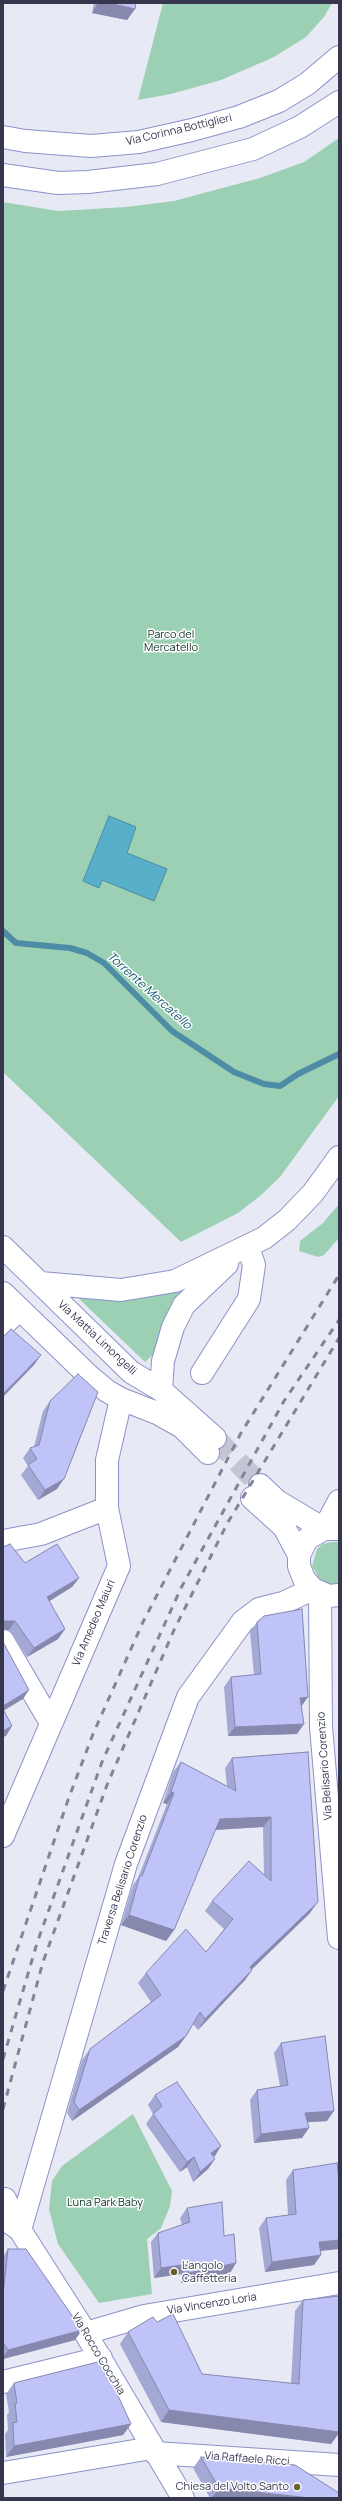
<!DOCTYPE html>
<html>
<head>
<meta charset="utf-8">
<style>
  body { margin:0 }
  #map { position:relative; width:342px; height:2501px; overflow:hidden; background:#e7e9f5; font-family:Manrope,sans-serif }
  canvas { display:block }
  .frame { position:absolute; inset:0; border:4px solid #36374f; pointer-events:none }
</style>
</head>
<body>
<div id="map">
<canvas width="342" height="2501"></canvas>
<div class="frame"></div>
</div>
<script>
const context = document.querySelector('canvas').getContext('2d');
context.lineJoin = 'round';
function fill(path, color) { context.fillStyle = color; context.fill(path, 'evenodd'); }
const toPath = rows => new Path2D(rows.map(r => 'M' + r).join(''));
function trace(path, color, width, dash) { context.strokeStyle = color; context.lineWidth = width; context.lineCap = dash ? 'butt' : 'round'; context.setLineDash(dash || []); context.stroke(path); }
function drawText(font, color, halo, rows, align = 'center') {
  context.font = font + ' Manrope,sans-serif'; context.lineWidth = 3; context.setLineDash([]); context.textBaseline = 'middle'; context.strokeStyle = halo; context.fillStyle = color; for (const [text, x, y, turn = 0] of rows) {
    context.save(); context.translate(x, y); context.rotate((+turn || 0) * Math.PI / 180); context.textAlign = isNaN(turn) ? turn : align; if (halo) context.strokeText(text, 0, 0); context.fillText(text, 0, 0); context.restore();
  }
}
fill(toPath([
  [163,3,332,3,324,17,306,37,274,57,221,80,171,94,138,100],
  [339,138,339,1096,280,1177,260,1196,238,1213,181,1242,3,1072,3,202,58,211,126,207,174,201,260,178,304,162],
  [339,1204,339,1238,324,1255,318,1257,299,1251,300,1241,323,1223],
  [187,1291,162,1325,154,1354,145,1362,73,1293],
  [331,1542,339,1542,338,1584,328,1584,320,1580,312,1566,317,1549,323,1544],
  [133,2114,172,2191,170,2206,161,2228,147,2239,152,2294,99,2303,58,2244,49,2209,52,2181,62,2166]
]), '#9bd0b4');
const water = toPath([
  [109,816,136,827,127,853,167,869,154,901,102,880,99,888,83,881,109,816]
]);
fill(water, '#58afca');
trace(water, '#4e8ba5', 1);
trace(toPath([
  [3,931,16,943,70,948,87,953,104,963,172,1031,234,1072,264,1084,280,1086,298,1074,339,1054]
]), '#4e8ba5', 6);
trace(toPath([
  [215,1438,260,1485]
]), '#c4c5d4', 22, [22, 11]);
const minor = toPath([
  [3,137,25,141,91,146,139,142,192,130,239,117,279,101,307,84,339,57],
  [3,175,58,183,88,182,157,174,253,149,300,127,339,102],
  [3,1247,131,1372,161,1390,215,1438],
  [41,1283,121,1290,175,1281,264,1238,287,1220,313,1193,339,1157],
  [3,1293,89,1376,107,1391,121,1399,157,1413,182,1427,208,1453],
  [3,1325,20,1309],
  [202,1373,249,1299,254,1265,248,1247],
  [161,1390,163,1361,173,1327,184,1305,227,1264],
  [260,1485,277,1501,324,1529,339,1501],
  [252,1498,284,1527,299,1555],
  [339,1529,324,1529,307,1539,299,1555,299,1566,304,1579,313,1589,329,1596,339,1595],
  [3,1541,41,1534,107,1508],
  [320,1593,321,1727,339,1938],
  [3,1641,51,1723],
  [3,1836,119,1566,107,1508,107,1460,121,1399],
  [5,2199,20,2230],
  [3,2218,20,2230,80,2324,183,2498],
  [20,2230,126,1864,188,1697,243,1621,259,1609,283,1603,313,1589],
  [86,2333,144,2316,339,2283],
  [3,2382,101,2358],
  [155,2453,339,2465],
  [3,2473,152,2448]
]);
trace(minor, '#8d91c9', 24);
trace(minor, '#fff', 22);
trace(toPath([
  [3,1991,68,1800,93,1734,143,1622,241,1433,339,1275],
  [3,2059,37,1943,102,1762,181,1588,284,1401,339,1320],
  [3,2109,43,1962,107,1785,174,1630,228,1522,339,1338]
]), '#828497', 3, [7, 7]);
fill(toPath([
  [94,3,136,3,135,9,127,20,92,13],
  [50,1401,57,1489,38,1500,21,1475,28,1466,23,1458,30,1448,34,1447,43,1411],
  [25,1563,79,1578,72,1587,49,1601,65,1629,58,1639,27,1657,9,1630],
  [257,1622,301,1706,297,1734,228,1736,224,1687,231,1677,254,1675,250,1632],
  [308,1752,310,1913,252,1969,252,1970,245,1980,198,2030,193,2024,186,2036,178,2047,72,2121,67,2113,82,2060,90,2049,151,2002,138,1983,146,1973,206,1952,224,1929,205,1911,212,1901,264,1874,263,1827,215,1830,174,1930,166,1941,121,1925,133,1885,138,1878,167,1804,163,1803,173,1772,181,1762,227,1786,225,1768,232,1758],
  [281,2043,327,2121,308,2122,302,2138,254,2143,250,2100,257,2090,280,2086,274,2053],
  [155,2095,215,2156,213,2156,215,2159,208,2169,193,2182,187,2167,180,2172,146,2124,153,2114,148,2105],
  [293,2170,320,2251,314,2265,265,2272,259,2228,266,2218,288,2215,286,2180],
  [187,2208,224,2236,236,2263,230,2273,181,2283,181,2274,154,2278,151,2242,158,2233,182,2225,180,2218],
  [8,2249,75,2340,3,2359,3,2257],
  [339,2296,339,2433,331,2444,161,2422,120,2344,128,2332,157,2322,202,2374,291,2384,295,2311,303,2300],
  [14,2383,131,2424,123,2435,6,2457,5,2434,8,2430,7,2415,9,2412,6,2394],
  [201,2457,339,2498,210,2498,193,2468]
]), '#a4a8d5');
fill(toPath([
  [98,3,109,3,135,9,127,20,92,13],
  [41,1355,34,1365,3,1397,3,1394],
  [64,1479,57,1489,38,1500,45,1490],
  [79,1578,72,1587,40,1607,47,1597],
  [3,1621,15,1621,9,1630,3,1630],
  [65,1629,58,1639,27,1657,34,1648],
  [29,1690,23,1699,3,1711,3,1706],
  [308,1697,301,1707,300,1698],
  [304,1724,297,1734,228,1736,235,1727],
  [12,1726,6,1736,3,1737,3,1731],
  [171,1792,174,1793,167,1804,163,1803],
  [271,1817,263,1827,212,1830,220,1819],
  [318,1902,310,1913,243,1978,250,1967],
  [129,1915,174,1930,166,1941,121,1925],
  [252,1970,245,1980,198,2030,205,2019],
  [186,2036,178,2047,72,2121,79,2110],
  [334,2111,327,2121,298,2123,305,2113],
  [309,2128,302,2138,254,2143,261,2134],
  [221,2146,215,2156,204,2163,211,2153],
  [194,2157,187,2167,180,2172,187,2162],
  [215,2159,208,2169,193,2182,200,2172],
  [339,2240,339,2249,312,2252,319,2242],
  [321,2255,314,2265,265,2272,272,2262],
  [236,2263,230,2273,181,2283,188,2273],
  [188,2264,181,2274,154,2278,161,2268],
  [82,2330,75,2340,3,2359,3,2357,8,2350],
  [169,2410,339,2432,339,2433,331,2444,161,2422],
  [131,2424,123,2435,6,2457,14,2446],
  [219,2488,310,2498,212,2498]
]), '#8688ae');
const building = toPath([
  [109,3,136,3,135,9,109,3],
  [11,1329,41,1355,3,1394,3,1337,11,1329],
  [78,1374,98,1392,64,1479,45,1490,28,1465,37,1459,30,1448,39,1445,50,1401,78,1374],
  [10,1544,25,1563,57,1544,79,1578,47,1597,65,1629,34,1648,15,1621,3,1621,3,1547,10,1544],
  [302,1609,308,1697,300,1698,304,1724,235,1727,231,1677,261,1674,257,1622,264,1616,302,1609],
  [3,1642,29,1690,3,1706,3,1642],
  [3,1709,12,1726,3,1731,3,1709],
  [308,1752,318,1902,250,1967,252,1970,205,2019,200,2012,186,2036,79,2110,74,2102,90,2049,161,1995,146,1973,186,1929,206,1952,233,1919,212,1901,249,1861,271,1881,271,1817,220,1819,174,1930,129,1915,140,1875,142,1876,174,1793,171,1792,181,1762,236,1791,232,1758,308,1752],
  [325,2036,334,2111,305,2113,309,2128,261,2134,257,2090,288,2085,281,2043,325,2036],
  [177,2082,221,2146,211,2153,215,2159,200,2172,194,2157,187,2162,153,2114,162,2106,155,2095,177,2082],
  [337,2163,339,2179,339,2240,319,2242,321,2255,272,2262,266,2218,296,2214,293,2170,337,2163],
  [222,2202,224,2236,234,2234,236,2263,188,2273,188,2264,161,2268,158,2233,190,2222,187,2208,222,2202],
  [8,2249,26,2249,82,2330,8,2350,3,2342,3,2295,8,2249],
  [339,2296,339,2432,169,2410,128,2332,151,2318,153,2317,157,2322,173,2314,202,2374,299,2384,303,2300,339,2296],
  [102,2361,131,2424,14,2446,13,2423,17,2422,15,2403,17,2403,14,2383,102,2361],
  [201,2457,295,2465,339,2493,339,2498,310,2498,219,2488,201,2457]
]);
fill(building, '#bfc3f8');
trace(building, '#8688ae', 1);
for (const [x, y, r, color] of [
  [174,2272,4,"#69622e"],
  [297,2487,4,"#69622e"]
]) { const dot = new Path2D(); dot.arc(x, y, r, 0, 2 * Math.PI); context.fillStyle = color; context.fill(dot); trace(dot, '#fff', 1.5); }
drawText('11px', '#36374f', '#fff', [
  ["Via Corinna Bottiglieri",179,130,-13],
  ["Via Mattia Limongelli",97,1338,43],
  ["Via Amedeo Maiuri",94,1623,-67],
  ["Via Belisario Corenzio",325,1766,-94],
  ["Traversa Belisario Corenzio",123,1880,-72],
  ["Via Vincenzo Loria",212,2304,-9],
  ["Via Rocco Cocchia",98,2354,59],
  ["Via Raffaele Ricci",247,2459,4]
]);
drawText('11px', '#0f3122', '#fff', [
  ["Parco del",171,635],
  ["Mercatello",171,648],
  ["Luna Park Baby",105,2203]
]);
drawText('11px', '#36374f', '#fff', [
  ["L'angolo",182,2266],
  ["Caffetteria",182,2279],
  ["Chiesa del Volto Santo",289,2487,"right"]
], 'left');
drawText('italic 12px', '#0f586c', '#fff', [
  ["Torrente Mercatello",149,991,42]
]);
</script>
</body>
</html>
